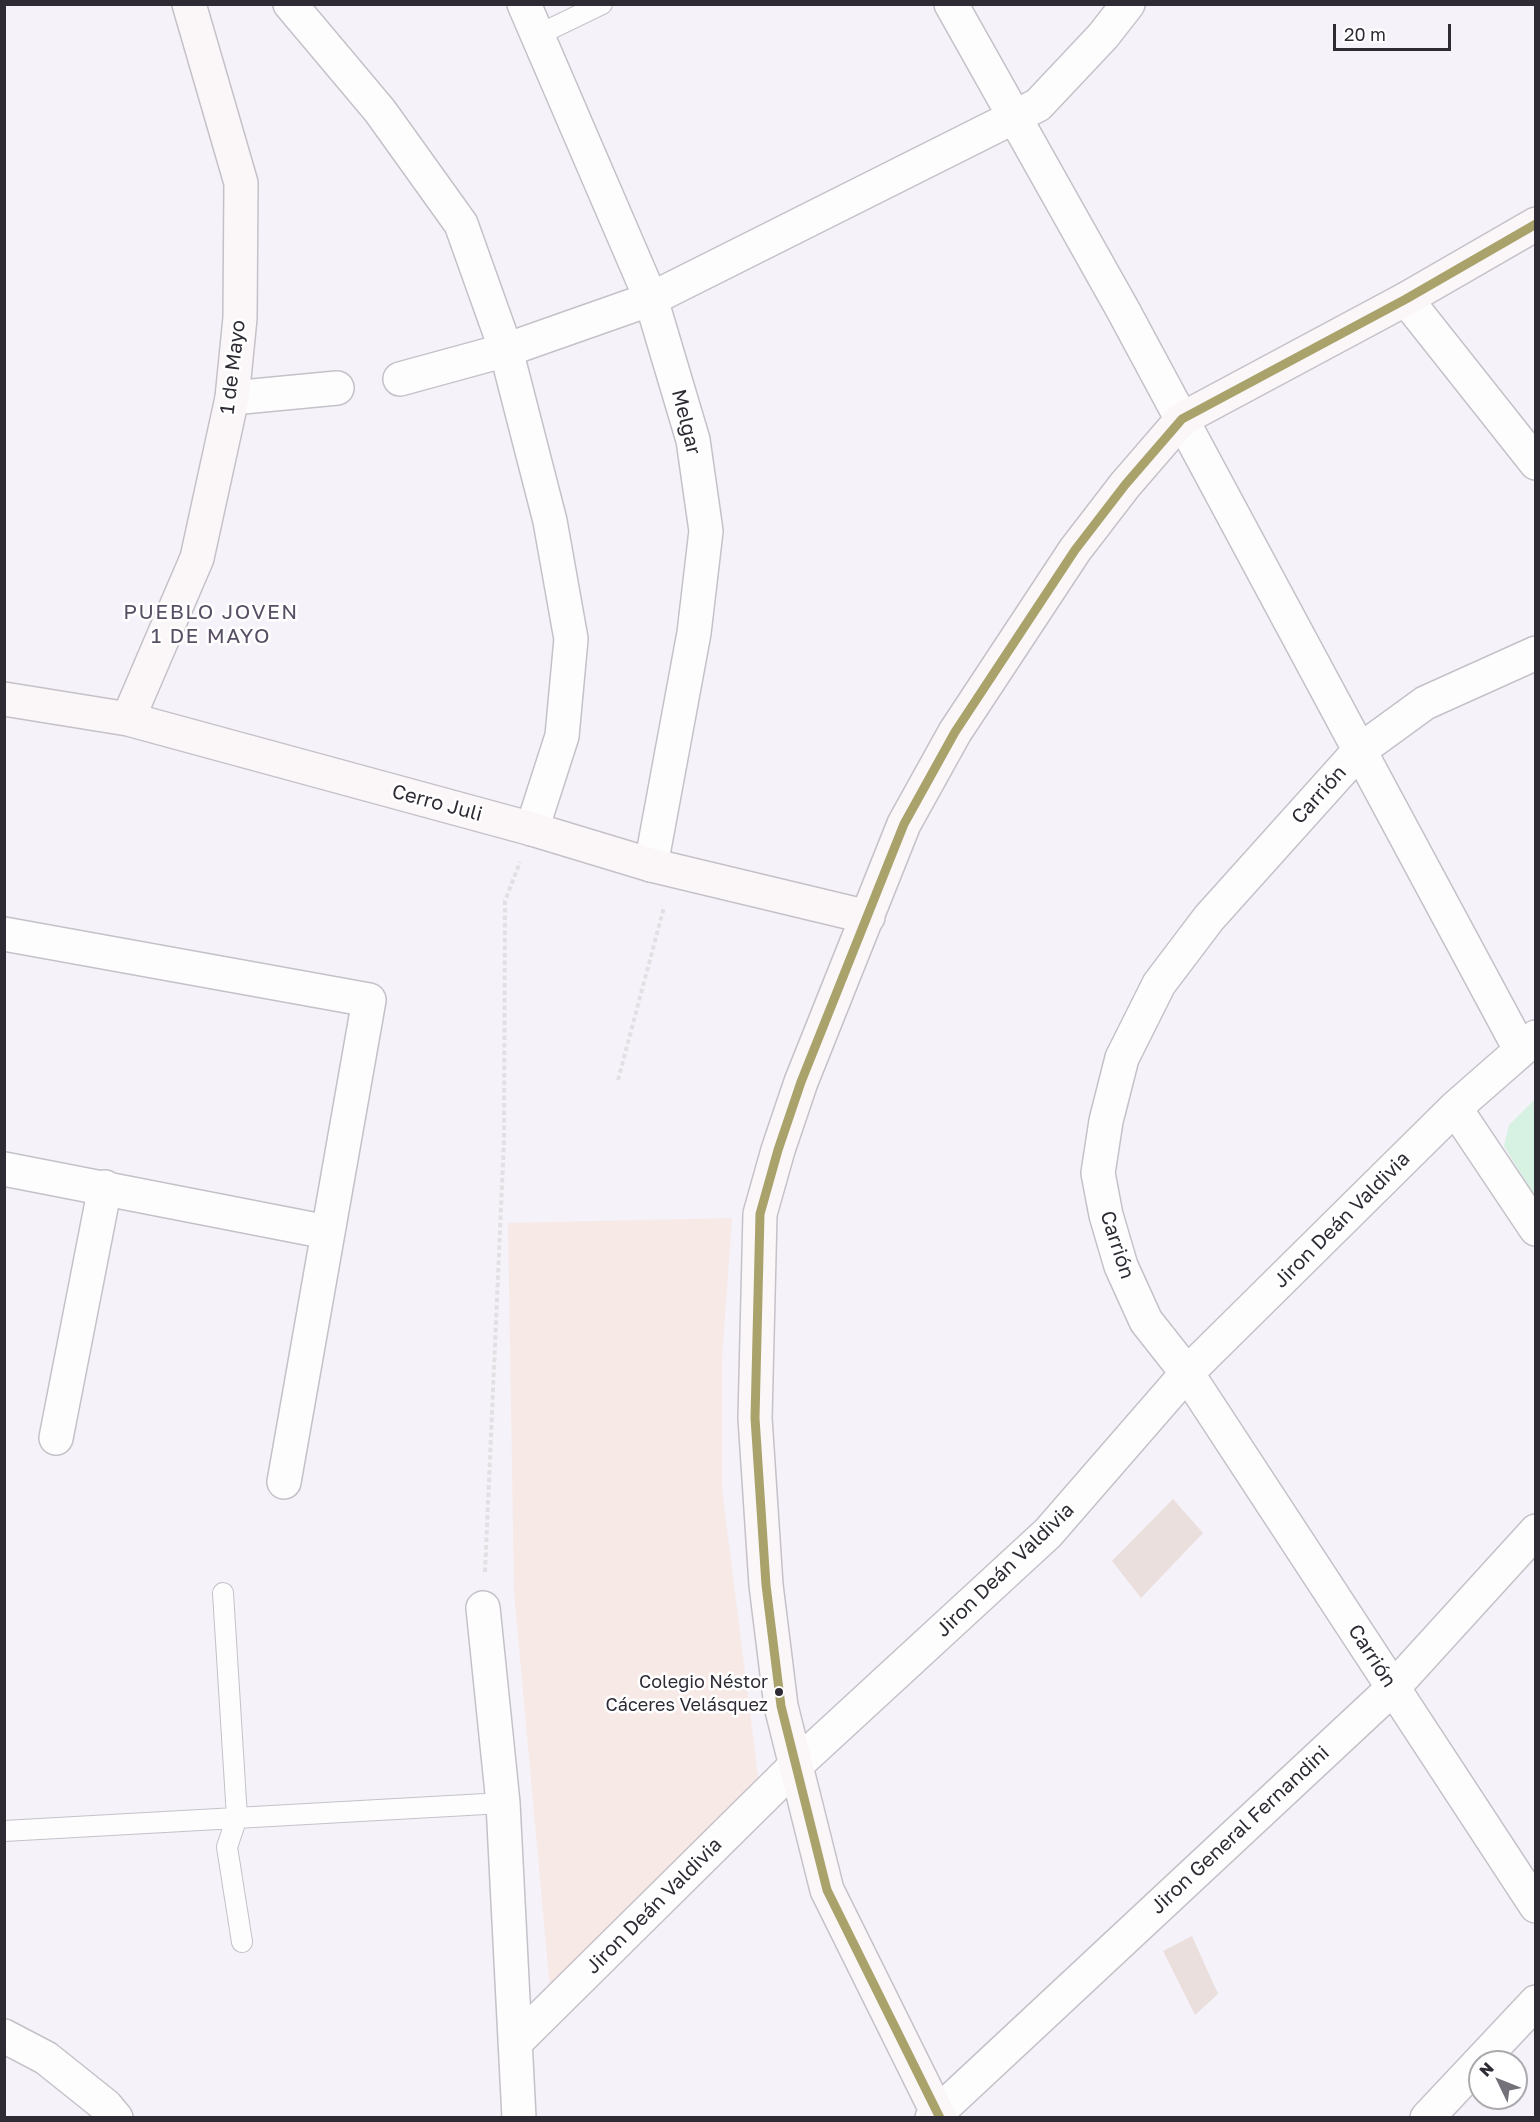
<!DOCTYPE html>
<html>
<head>
<meta charset="utf-8">
<style>
  body { margin:0 }
  #map { position:relative; width:1540px; height:2122px; overflow:hidden; background:#f5f2fa; font-family:"Golos Text",sans-serif }
  canvas { display:block }
  .frame { position:absolute; inset:0; border:6px solid #2f2b35; pointer-events:none }
  .north { position:absolute; left:1468px; top:2050px; width:60px; height:60px; box-sizing:border-box; background:#fff; border:2px solid #acaaae; border-radius:50%; rotate:313deg; font-size:16px; font-weight:700; line-height:24px; text-align:center; color:#2f2b35 }
  .north::after { content:''; display:block; margin:auto; width:21px; height:27px; background:#74717a; clip-path:polygon(50% 0,100% 100%,50% 72%,0 100%) }
  .scale { position:absolute; left:1333px; top:24px; width:118px; height:27px; box-sizing:border-box; border:3px solid #2f2b35; border-top:0; padding-left:8px; font-size:18px; line-height:21px; white-space:nowrap; color:#2f2b35; -webkit-text-stroke:4px #fff; paint-order:stroke }
</style>
</head>
<body>
<div id="map">
<canvas width="1540" height="2122"></canvas>
<div class="frame"></div>
<div class="north">N</div>
<div class="scale">20 m</div>
</div>
<script>
const context = document.querySelector('canvas').getContext('2d');
context.lineJoin = 'round';
function fill(path, color) { context.fillStyle = color; context.fill(path, 'evenodd'); }
const toPath = rows => new Path2D(rows.map(r => 'M' + r).join(''));
function trace(path, color, width, dash) { context.strokeStyle = color; context.lineWidth = width; context.lineCap = dash ? 'butt' : 'round'; context.setLineDash(dash || []); context.stroke(path); }
function drawText(font, color, halo, rows, align = 'center') {
  context.font = font + ' "Golos Text",sans-serif'; context.lineWidth = 5; context.setLineDash([]); context.textBaseline = 'middle'; context.strokeStyle = halo; context.fillStyle = color; for (const [text, x, y, turn = 0] of rows) {
    context.save(); context.translate(x, y); context.rotate((+turn || 0) * Math.PI / 180); context.textAlign = isNaN(turn) ? turn : align; if (halo) context.strokeText(text, 0, 0); context.fillText(text, 0, 0); context.restore();
  }
}
fill(toPath([
  [732,1218,722,1359,722,1489,761,1799,550,1990,514,1592,508,1223]
]), '#f7eae6');
fill(toPath([
  [1535,1099,1535,1197,1504,1146,1509,1125]
]), '#d7f1e2');
fill(toPath([
  [1173,1499,1203,1533,1141,1598,1112,1561],
  [1192,1936,1218,1994,1195,2015,1163,1951]
]), '#eadfdc');
const lane = toPath([
  [536,36,602,4],
  [223,1593,237,1817,227,1847,242,1942],
  [4,1831,503,1803]
]);
const street = toPath([
  [290,4,380,111,461,224,506,350,550,521,571,639,562,736,532,829],
  [524,4,651,299,693,440,706,531,694,633,651,865],
  [951,4,1123,310,1520,1049],
  [1406,299,1536,463],
  [400,379,506,350,651,299,1038,105,1103,36,1128,4],
  [232,398,337,388],
  [1536,653,1425,703,1359,751,1209,918,1159,984,1122,1058,1106,1121,1098,1173,1106,1215,1121,1266,1146,1321,1187,1373,1536,1906],
  [4,934,369,1000,284,1482],
  [1455,1108,1536,1229],
  [4,1169,327,1232],
  [56,1438,105,1187],
  [483,1608,503,1803,519,2118],
  [4,2036,46,2058,106,2106,116,2118],
  [515,2043,794,1767,1048,1533,1187,1373,1455,1108,1536,1037],
  [932,2118,1393,1688,1536,1531],
  [1427,2118,1536,2002]
]);
const secondary = toPath([
  [4,699,128,719,532,829,651,865,868,917],
  [128,719,197,558,232,398,240,318,241,183,189,4],
  [940,2118,827,1890,781,1706,766,1585,755,1418,760,1214,778,1150,801,1082,904,824,955,732,1075,550,1125,485,1182,419,1406,299,1536,224]
]);
trace(lane, '#c5c1c9', 22);
trace(street, '#c5c1c9', 36);
trace(secondary, '#c5c1c9', 36);
trace(toPath([
  [618,1080,664,907],
  [485,1572,504,1140,505,901,520,862]
]), '#e1e1e3', 4, [4.5, 3]);
trace(lane, '#fefdfe', 20);
trace(street, '#fefdfe', 33);
trace(secondary, '#fbf7f9', 33);
trace(toPath([
  [940,2118,827,1890,781,1706,766,1585,755,1418,760,1214,778,1150,801,1082,904,824,955,732,1075,550,1125,485,1182,419,1406,299,1536,224]
]), '#a9a36b', 9);
for (const [x, y, r, color] of [
  [779,1692,5,"#2f2b35"]
]) { const dot = new Path2D(); dot.arc(x, y, r, 0, 2 * Math.PI); context.fillStyle = color; context.fill(dot); trace(dot, '#fff', 2); }
drawText('18px', '#2f2b35', '#fff', [
  ["Colegio Néstor",768,1682],
  ["Cáceres Velásquez",768,1705]
], 'right');
drawText('20px', '#2f2b35', '#fff', [
  ["1 de Mayo",233,367,-83],
  ["Melgar",686,422,76],
  ["Carrión",1319,795,-48],
  ["Cerro Juli",437,803,15],
  ["Jiron Deán Valdivia",1342,1220,-45],
  ["Carrión",1117,1245,72],
  ["Jiron Deán Valdivia",1005,1570,-44],
  ["Carrión",1372,1656,57],
  ["Jiron General Fernandini",1240,1830,-43],
  ["Jiron Deán Valdivia",654,1906,-45]
]);
context.letterSpacing = '1.5px';
drawText('21px', '#594f64', '#fff', [
  ["PUEBLO JOVEN",211,612],
  ["1 DE MAYO",211,636]
]);
context.letterSpacing = '0px';
</script>
</body>
</html>
